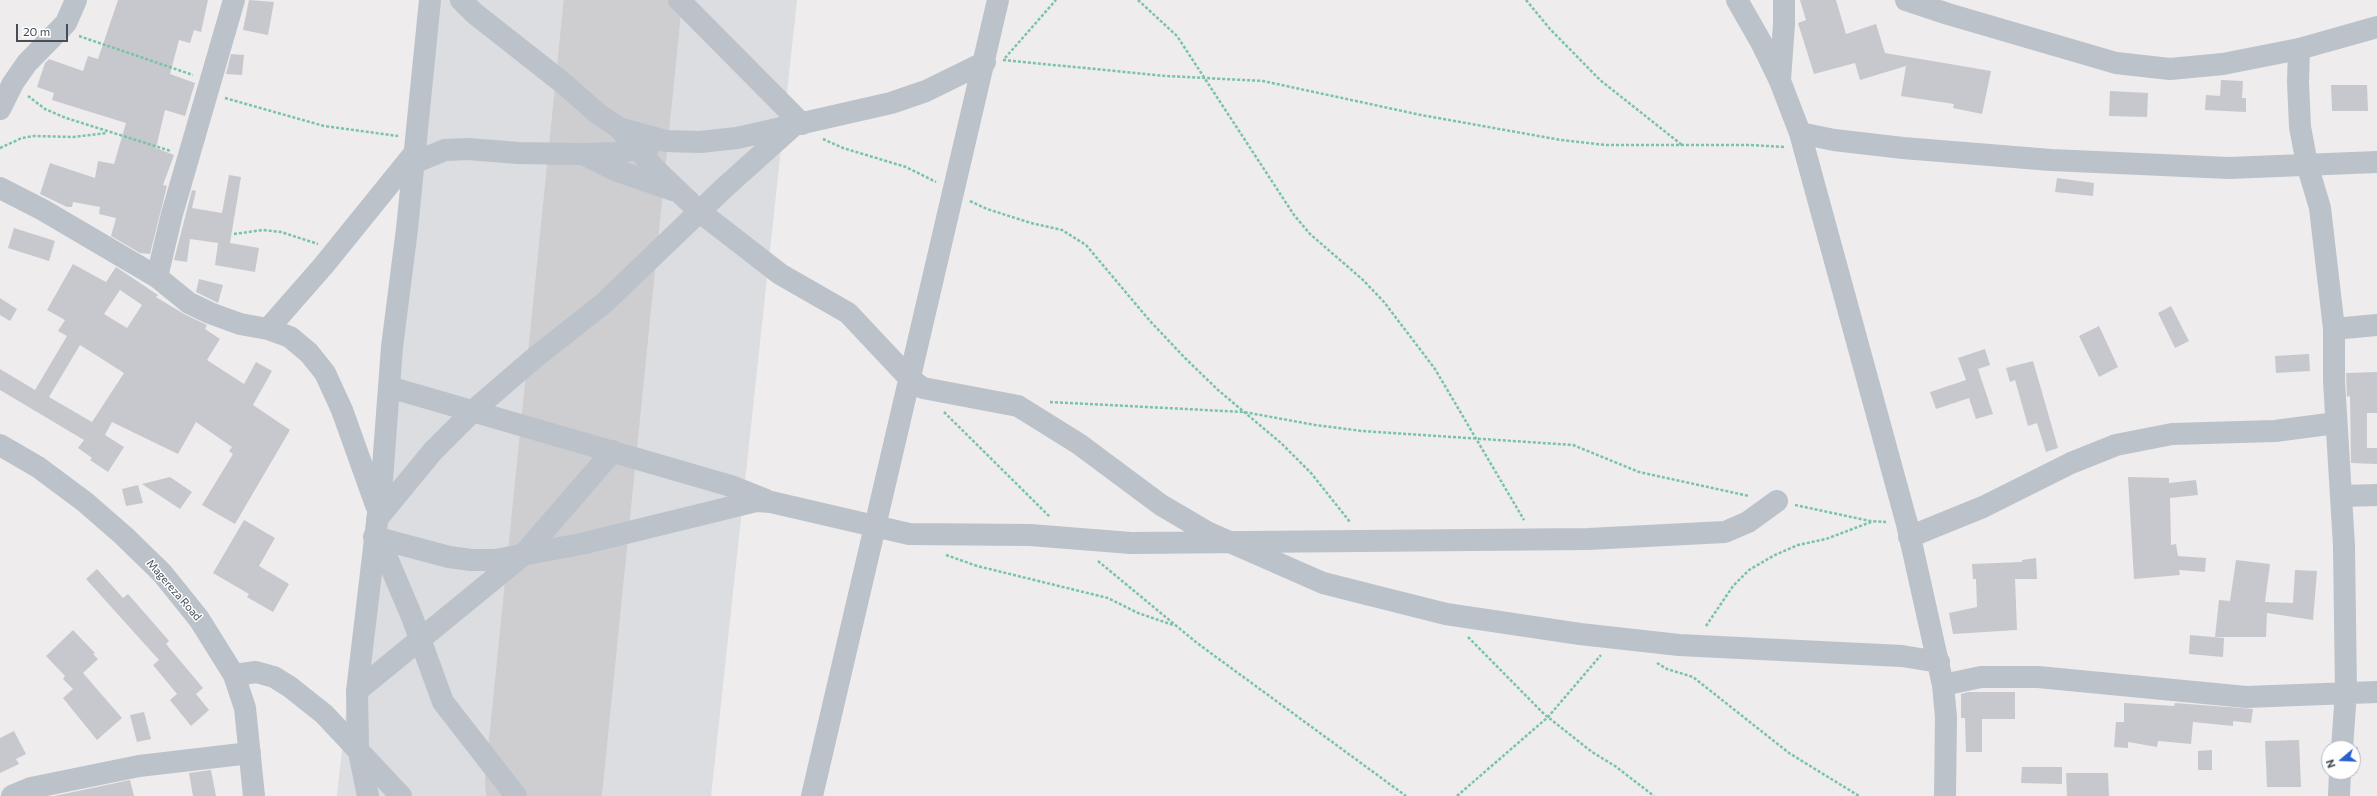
<!DOCTYPE html>
<html>
<head>
<meta charset="utf-8">
<style>
  body { margin:0 }
  #map { position:relative; width:2377px; height:796px; overflow:hidden; background:#eeecec; font-family:Commissioner,sans-serif }
  canvas { display:block }
  .north { position:absolute; left:2321px; top:740px; width:40px; height:40px; box-sizing:border-box; background:#fff; border:1px solid #b5b8bc; border-radius:50%; rotate:251deg; font-size:11px; font-weight:700; line-height:16px; text-align:center; color:#464d57 }
  .north::after { content:''; display:block; margin:auto; width:14px; height:18px; background:#2860cc; clip-path:polygon(50% 0,100% 100%,50% 72%,0 100%) }
  .scale { position:absolute; left:16px; top:24px; width:52px; height:18px; box-sizing:border-box; border:2px solid #464d57; border-top:0; padding-left:5px; font-size:12px; line-height:14px; white-space:nowrap; color:#464d57; -webkit-text-stroke:3px #fff; paint-order:stroke }
</style>
</head>
<body>
<div id="map">
<canvas width="2377" height="796"></canvas>
<div class="north">N</div>
<div class="scale">20 m</div>
</div>
<script>
const context = document.querySelector('canvas').getContext('2d');
context.lineJoin = 'round';
function fill(path, color) { context.fillStyle = color; context.fill(path, 'evenodd'); }
const toPath = rows => new Path2D(rows.map(r => 'M' + r).join(''));
function trace(path, color, width, dash) { context.strokeStyle = color; context.lineWidth = width; context.lineCap = dash ? 'butt' : 'round'; context.setLineDash(dash || []); context.stroke(path); }
function drawText(font, color, halo, rows, align = 'center') {
  context.font = font + ' Commissioner,sans-serif'; context.lineWidth = 3; context.setLineDash([]); context.textBaseline = 'middle'; context.strokeStyle = halo; context.fillStyle = color; for (const [text, x, y, turn = 0] of rows) {
    context.save(); context.translate(x, y); context.rotate((+turn || 0) * Math.PI / 180); context.textAlign = isNaN(turn) ? turn : align; if (halo) context.strokeText(text, 0, 0); context.fillText(text, 0, 0); context.restore();
  }
}
fill(toPath([
  [422,0,797,0,711,796,337,796]
]), '#dbdde0');
trace(toPath([
  [544,782,623,0]
]), '#ceced1', 118);
fill(toPath([
  [118,0,208,0,201,32,194,30,190,43,179,40,170,74,195,83,185,116,165,110,156,148,174,155,163,185,167,186,150,254,140,253,111,236,116,218,99,214,100,207,73,202,72,207,67,207,40,194,50,163,95,178,98,161,114,164,126,123,52,100,54,93,37,87,45,63,49,59,83,71,88,56,98,59],
  [249,0,274,2,268,35,243,30],
  [1800,0,1836,0,1846,34,1876,24,1885,53,1991,71,1982,114,1953,108,1954,104,1901,96,1906,66,1860,80,1855,63,1814,74,1798,23,1806,20],
  [231,54,244,55,242,75,226,74],
  [2221,80,2243,81,2242,98,2246,98,2246,112,2205,110,2206,95,2220,96],
  [2331,85,2367,85,2368,111,2332,111],
  [2110,91,2148,93,2147,117,2109,116],
  [229,175,241,177,230,243,259,248,255,272,215,265,218,243,190,239,187,262,174,260,192,190,196,191,192,208,222,213],
  [2057,178,2094,183,2093,196,2055,192],
  [14,228,55,241,49,261,8,248],
  [73,264,106,282,116,267,158,295,156,297,184,314,207,325,205,329,220,339,207,360,244,384,256,362,272,371,253,405,290,430,235,524,202,505,233,454,229,451,232,447,196,422,178,454,112,422,105,435,124,447,108,472,90,460,92,458,78,448,84,440,0,390,0,369,35,390,67,336,58,331,65,320,47,310],
  [120,290,142,305,127,328,104,314],
  [80,345,124,373,92,422,49,397],
  [199,279,223,285,218,303,196,292],
  [0,298,17,309,10,321,0,315],
  [2171,306,2189,341,2175,348,2158,313],
  [2099,326,2118,367,2099,377,2079,336],
  [1985,349,1990,365,1978,369,1993,414,1976,419,1969,398,1936,409,1930,392,1966,380,1958,358],
  [2309,354,2310,371,2276,373,2275,356],
  [2033,361,2058,448,2046,452,2037,423,2028,426,2015,380,2010,382,2006,368],
  [2377,372,2377,413,2367,413,2367,448,2377,448,2377,464,2351,463,2350,396,2347,397,2346,373],
  [170,477,192,492,180,509,142,484],
  [2128,477,2169,478,2169,483,2196,480,2198,495,2170,498,2171,545,2176,544,2178,556,2206,558,2205,572,2179,570,2180,575,2134,579],
  [138,485,143,503,126,506,122,489],
  [244,520,275,538,259,566,289,584,273,612,247,597,249,594,213,573],
  [2036,558,2037,579,2015,579,2017,630,1953,634,1949,613,1977,607,1976,579,1973,579,1972,564,2022,562,2022,560],
  [2236,560,2270,564,2265,602,2293,603,2295,570,2317,571,2313,620,2267,613,2266,637,2215,637,2219,600,2230,601],
  [97,569,123,598,128,594,143,611,169,641,166,644,203,688,196,694,209,710,191,726,170,700,177,694,153,665,159,660,86,579],
  [73,630,95,653,93,654,98,659,83,673,122,718,97,740,63,698,73,689,63,679,65,676,46,656],
  [2190,635,2224,638,2223,657,2189,654],
  [1968,692,2015,692,2015,719,1982,719,1982,752,1966,752,1965,718,1961,718,1961,694],
  [2124,703,2174,706,2175,703,2253,709,2251,723,2233,721,2233,726,2193,722,2191,744,2158,741,2157,747,2128,742,2128,748,2114,747,2116,722,2124,722],
  [144,712,151,739,137,742,130,715],
  [14,731,26,754,16,759,19,764,0,773,0,738],
  [2299,740,2301,787,2267,787,2265,741],
  [2355,747,2358,747,2357,773,2352,773],
  [2212,750,2212,770,2198,770,2198,751],
  [2022,767,2062,767,2062,784,2021,783],
  [211,770,216,796,193,796,189,773],
  [2066,773,2108,773,2109,796,2067,796],
  [130,780,134,796,54,796]
]), '#c7c7ce');
trace(toPath([
  [1138,0,1177,36,1294,215,1310,234,1362,279,1384,302,1435,369,1524,520],
  [1526,0,1550,29,1600,80,1682,145],
  [79,36,193,75],
  [1005,58,1056,0],
  [1003,60,1166,76,1263,81,1421,115,1561,140,1606,145,1750,145,1785,147],
  [28,96,45,109,66,118,171,151],
  [225,98,324,126,398,136],
  [823,139,843,148,906,167,936,182],
  [0,148,22,138,34,136,73,137,107,133],
  [970,201,987,209,1031,223,1062,230,1086,245,1150,321,1185,358,1218,390,1281,443,1311,473,1350,522],
  [234,234,263,230,281,232,318,244],
  [1050,402,1244,412,1315,425,1362,431,1573,445,1639,472,1749,496],
  [944,412,1050,517],
  [1795,505,1870,521,1886,522],
  [946,555,977,566,1108,598,1138,613,1173,625],
  [1098,561,1197,643,1406,796],
  [1706,626,1733,586,1749,570,1775,555,1798,545,1826,539,1871,522],
  [1468,637,1544,714,1592,752,1615,766,1654,796],
  [1657,663,1667,669,1693,677,1789,753,1859,796],
  [1457,796,1548,717,1601,655]
]), '#78c4a6', 2.5, [3, 2]);
trace(toPath([
  [461,0,474,13,563,83,597,113,619,128,666,141,700,142,737,138,891,103,926,91,985,62],
  [679,0,802,124],
  [1737,0,1761,42,1780,81,1800,133,1907,524,1943,685,1946,717,1945,796],
  [1906,0,1948,14,2116,63,2170,69,2223,64,2299,49,2377,27],
  [2299,49,2298,82,2300,127,2307,164,2320,208,2334,329,2334,381,2344,546,2346,692,2342,748],
  [1780,80,1784,24,1784,0],
  [0,109,13,83,27,63,66,23,76,0],
  [619,128,656,170,700,212,780,274,848,313,910,379,923,388,1018,406,1079,444,1161,505,1207,532,1323,583,1446,614,1580,634,1679,645,1902,656,1939,662],
  [1800,133,1834,140,1903,148,2051,160,2229,168,2377,162],
  [585,155,615,170,673,190],
  [413,163,445,150,468,149,518,153,583,154,617,153,649,146],
  [0,188,43,210,157,277,189,303,210,313,240,324,268,329,290,337,309,353,325,373,342,410,376,505],
  [157,277,172,214,234,0],
  [268,329,324,265,413,155],
  [2334,329,2377,325],
  [389,387,731,486,766,500],
  [0,445,38,467,85,502,124,536,162,573,199,619,234,675,245,708,254,796],
  [2341,496,2377,495],
  [377,519,433,451,474,410,532,360,604,303,724,188,792,127],
  [374,537,449,557,471,560,495,560,581,544,756,501,771,502,909,534,1030,535,1131,543,1588,539,1725,532,1748,522,1777,501],
  [1909,537,1983,507,2071,463,2116,445,2172,434,2275,431,2336,423],
  [379,539,412,617,443,702,516,796],
  [234,675,256,672,274,677,290,687,324,714,401,796],
  [1943,685,1981,677,2038,677,2246,697,2377,692],
  [357,691,522,556,613,451],
  [12,796,31,788,139,766,250,753],
  [368,796,358,747,357,691,382,480,392,347,407,229,430,0],
  [812,796,998,0],
  [2339,796,2340,772]
]), '#bbc2ca', 22);
drawText('11px', '#464d57', '#fff', [
  ["Magereza Road",174,590,49]
]);
</script>
</body>
</html>
